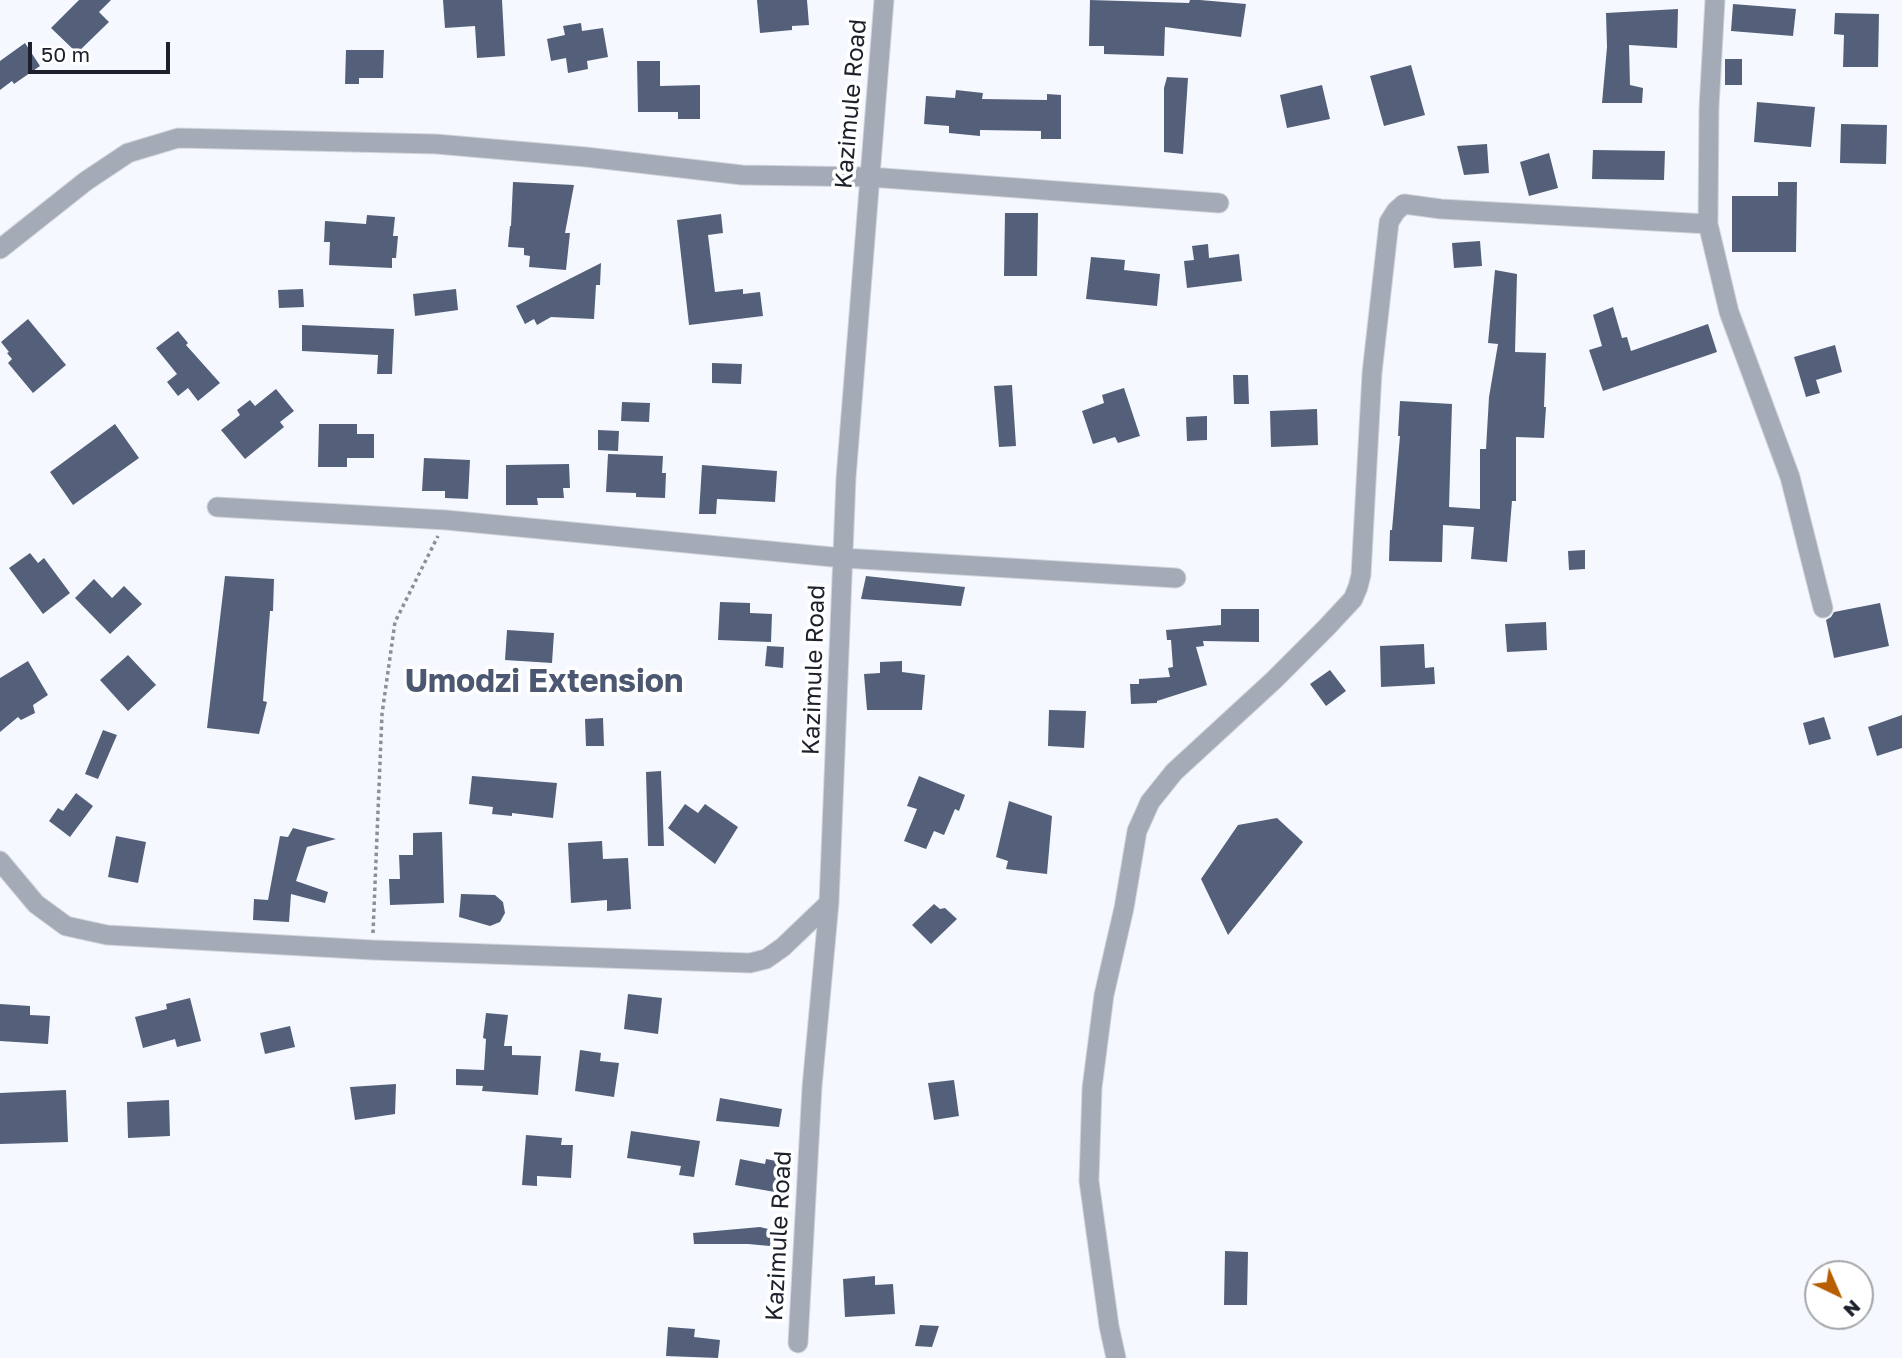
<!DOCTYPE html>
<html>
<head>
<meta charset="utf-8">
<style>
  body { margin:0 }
  #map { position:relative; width:1902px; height:1358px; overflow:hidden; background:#f5f8fe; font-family:"Golos Text",sans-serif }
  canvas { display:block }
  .north { position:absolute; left:1804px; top:1260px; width:70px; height:70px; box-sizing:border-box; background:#fff; border:2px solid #a4a6aa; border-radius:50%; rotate:136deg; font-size:19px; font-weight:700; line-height:28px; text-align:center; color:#1b202b }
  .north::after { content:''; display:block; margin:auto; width:24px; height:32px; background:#b85d00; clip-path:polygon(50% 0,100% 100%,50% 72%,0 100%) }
  .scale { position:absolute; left:28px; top:42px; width:142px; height:32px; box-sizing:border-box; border:4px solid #1b202b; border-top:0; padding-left:9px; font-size:21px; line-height:24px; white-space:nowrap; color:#1b202b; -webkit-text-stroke:5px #fff; paint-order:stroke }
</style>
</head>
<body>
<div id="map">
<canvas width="1902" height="1358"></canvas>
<div class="north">N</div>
<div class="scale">50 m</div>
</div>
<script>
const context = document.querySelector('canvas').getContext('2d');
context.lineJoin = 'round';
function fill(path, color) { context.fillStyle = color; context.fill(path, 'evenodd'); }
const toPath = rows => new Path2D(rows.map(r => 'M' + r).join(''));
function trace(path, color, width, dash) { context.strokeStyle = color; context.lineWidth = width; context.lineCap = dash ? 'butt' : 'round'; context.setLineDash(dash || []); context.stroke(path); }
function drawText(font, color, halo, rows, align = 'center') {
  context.font = font + ' "Golos Text",sans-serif'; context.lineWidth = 7; context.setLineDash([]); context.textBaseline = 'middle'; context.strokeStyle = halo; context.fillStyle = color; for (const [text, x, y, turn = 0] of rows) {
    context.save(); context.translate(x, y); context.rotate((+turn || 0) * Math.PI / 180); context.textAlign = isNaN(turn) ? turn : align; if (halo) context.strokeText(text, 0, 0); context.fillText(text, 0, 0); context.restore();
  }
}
fill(toPath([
  [79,0,111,0,99,12,109,22,77,53,51,28],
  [443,0,502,0,505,56,477,58,475,26,445,28],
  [757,0,807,0,809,25,792,26,792,30,760,33],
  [1090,0,1189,3,1190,0,1200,0,1246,4,1241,37,1165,27,1164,56,1104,54,1104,46,1089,46],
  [1733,4,1796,9,1793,36,1731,31],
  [1678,9,1677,48,1629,45,1630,85,1643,88,1642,103,1602,103,1607,47,1606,13],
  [1835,13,1879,14,1878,67,1843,67,1844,35,1834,34],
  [581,23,582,31,603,28,608,57,587,61,588,69,568,73,566,58,551,61,547,39,565,35,563,26],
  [25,43,40,66,14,84,12,81,0,90,0,61],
  [346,50,384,50,383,78,359,78,359,84,345,84],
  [1725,59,1742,59,1742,85,1725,85],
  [637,61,660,61,660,86,700,85,700,119,678,119,678,112,638,112],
  [1411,65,1425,115,1384,126,1370,76],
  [1167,77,1188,78,1183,154,1164,152,1164,88],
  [1322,85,1330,119,1287,128,1280,95],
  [956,90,983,93,982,99,1047,100,1047,94,1061,95,1061,139,1041,139,1041,131,980,130,980,136,949,133,949,126,924,124,926,96,955,98],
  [1757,102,1815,107,1811,147,1754,142],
  [1841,124,1887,125,1886,164,1840,163],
  [1487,144,1489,173,1464,175,1457,146],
  [1593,150,1665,151,1664,180,1592,179],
  [1549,153,1558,188,1529,196,1520,162],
  [513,182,574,185,565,233,570,233,566,270,529,267,530,256,524,255,524,248,508,247,510,226,511,226],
  [1778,182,1797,182,1796,252,1732,252,1732,196,1778,196],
  [1005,213,1038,213,1037,276,1004,276],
  [721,214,723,233,708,235,715,292,743,289,743,294,760,292,763,316,689,325,677,220],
  [367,215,395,217,393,236,398,236,396,258,392,258,392,268,329,265,330,242,324,242,325,221,366,224],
  [1480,241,1482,266,1454,268,1452,243],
  [1208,244,1209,258,1239,254,1242,281,1187,288,1184,261,1194,260,1192,246],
  [1091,257,1125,260,1124,270,1160,274,1157,306,1086,299],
  [601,263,600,285,596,285,594,319,551,317,537,325,534,319,525,324,516,306],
  [1495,270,1517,274,1515,352,1546,353,1544,407,1546,407,1544,438,1516,437,1516,501,1512,501,1507,562,1471,559,1474,527,1443,525,1442,562,1389,561,1390,530,1392,530,1400,436,1398,436,1400,401,1452,404,1449,507,1480,509,1480,449,1486,449,1489,397,1498,344,1488,343],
  [303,289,304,307,279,308,278,290],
  [456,289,458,310,415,316,413,294],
  [1613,307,1622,338,1627,337,1631,351,1708,324,1717,352,1603,391,1589,350,1602,346,1593,315],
  [28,319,66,365,33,393,8,363,12,359,7,353,9,352,1,342],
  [302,325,394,329,392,374,377,374,378,355,302,351],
  [178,331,188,343,186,345,220,383,198,401,188,388,178,396,167,382,177,374,156,348],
  [1835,345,1842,372,1816,380,1820,393,1806,397,1794,357],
  [712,363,742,364,741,384,712,383],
  [1233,375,1248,375,1249,404,1234,404],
  [1012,385,1016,446,999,447,994,386],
  [1124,388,1140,436,1118,443,1115,437,1093,444,1082,411,1104,403,1102,395],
  [276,389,294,411,280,422,284,427,245,459,221,430,240,415,237,410,250,400,255,406],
  [622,402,650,403,649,422,621,421],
  [1317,409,1318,445,1271,447,1270,411],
  [1207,416,1207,440,1187,441,1186,417],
  [115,424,139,458,73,505,50,472],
  [319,424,357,424,357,434,374,434,374,458,347,458,347,467,318,467],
  [598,430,619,431,618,451,598,450],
  [608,454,663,456,662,473,666,473,665,498,636,497,636,493,606,492],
  [424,458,470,460,468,499,445,498,445,491,422,491],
  [569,464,570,488,563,488,564,498,537,498,538,505,506,505,506,465],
  [702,465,777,471,775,502,717,499,716,514,699,514],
  [1585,550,1585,569,1569,570,1568,551],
  [30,553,38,563,44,558,70,593,43,614,9,568],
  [225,576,274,579,273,611,270,611,263,701,267,702,259,734,207,728],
  [866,576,965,587,961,606,861,599],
  [94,579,112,598,124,586,142,604,110,634,75,598],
  [720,602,750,603,750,613,772,614,771,642,718,640],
  [1880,603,1889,646,1834,658,1826,620,1831,617,1834,612],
  [1221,609,1259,609,1259,642,1203,641,1204,646,1196,647,1207,685,1157,701,1157,703,1131,704,1130,684,1139,684,1139,679,1170,677,1168,668,1173,667,1171,640,1167,640,1166,630,1221,625],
  [1546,622,1547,650,1507,652,1505,624],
  [507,630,554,633,552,663,505,660],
  [1424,644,1425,668,1434,667,1435,684,1381,687,1380,646],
  [767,646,784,647,783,668,765,666],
  [128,655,156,685,128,711,100,680],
  [28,661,48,695,33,705,35,713,21,720,18,717,0,732,0,678],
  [902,661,902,672,925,675,922,710,867,710,864,674,880,673,880,662],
  [1330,670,1346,691,1326,706,1310,684],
  [1049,710,1086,711,1084,748,1048,746],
  [1902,715,1902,748,1877,756,1868,727],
  [1824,717,1831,739,1809,745,1803,723],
  [603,718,604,746,586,746,585,719],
  [103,730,117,735,98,779,85,774],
  [661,771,664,846,648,846,646,772],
  [472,776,557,783,553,818,512,813,512,816,492,814,493,807,469,804],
  [919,776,965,795,959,811,955,809,944,835,934,831,926,849,904,841,917,809,907,806],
  [76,793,93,806,70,837,49,821,58,808,63,811],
  [1009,801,1052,816,1047,874,1006,869,1008,861,996,857],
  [685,804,698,813,705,804,738,827,715,864,668,828],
  [1277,818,1303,842,1228,935,1201,879,1238,825],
  [293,828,336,839,307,847,296,881,328,892,325,903,291,894,289,922,253,920,254,899,268,900,280,836,288,837],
  [442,832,444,903,390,905,389,879,400,879,399,855,413,855,413,833],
  [116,836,146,842,138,883,108,877],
  [602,841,603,859,628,858,631,909,607,911,607,900,571,903,568,843],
  [461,894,495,895,503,902,505,913,500,922,490,926,459,917],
  [934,904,940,909,945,908,957,919,931,944,912,925],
  [628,994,662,998,658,1034,624,1029],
  [190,998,201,1041,177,1047,175,1039,143,1048,135,1017,167,1009,166,1004],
  [0,1004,30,1006,30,1015,50,1016,48,1044,0,1041],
  [486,1013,508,1015,504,1046,512,1046,512,1055,541,1056,538,1095,482,1091,483,1086,456,1085,456,1069,484,1070,486,1039,483,1038],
  [290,1026,295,1047,265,1054,260,1033],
  [580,1050,601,1053,600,1061,619,1063,614,1097,575,1091],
  [954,1080,959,1116,934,1120,928,1083],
  [396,1084,395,1114,355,1120,350,1087],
  [66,1090,68,1142,0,1144,0,1093],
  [720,1098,782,1109,779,1127,716,1121],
  [169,1100,170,1136,128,1138,127,1102],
  [631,1131,700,1141,694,1177,679,1175,681,1166,627,1158],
  [526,1135,562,1138,561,1145,573,1145,571,1178,537,1176,537,1186,522,1185],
  [740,1159,765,1164,766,1159,781,1162,775,1192,735,1185],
  [760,1227,772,1230,770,1246,748,1244,694,1244,693,1233],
  [1225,1251,1248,1252,1247,1305,1224,1305],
  [875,1276,875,1285,893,1284,895,1314,845,1317,843,1279],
  [920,1325,939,1326,932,1347,915,1346],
  [668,1327,695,1329,694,1337,720,1340,718,1358,666,1356]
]), '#54607a');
const minor = toPath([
  [1715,0,1709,108,1708,224,1729,312,1790,477,1823,608],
  [0,249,86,181,128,153,178,138,436,144,586,157,742,175,870,177,1219,203],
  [217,507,446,520,843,558,1176,578],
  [0,861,36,904,66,926,107,935,373,950,750,963,766,959,783,947,829,903],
  [798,1343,812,1087,829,903,846,478,884,0],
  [1116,1358,1109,1326,1089,1181,1092,1088,1104,995,1124,908,1137,831,1150,802,1174,772,1274,680,1326,628,1353,599,1358,587,1361,575,1372,373,1389,222,1396,211,1404,204,1441,209,1708,224]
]);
trace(minor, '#d2d5dc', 21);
trace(toPath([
  [373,933,382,714,395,622,438,536]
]), '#8b8f98', 3.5, [3.5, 3.5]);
trace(minor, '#a4abb7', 19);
drawText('24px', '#1b202b', '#fff', [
  ["Kazimule Road",851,104,-85],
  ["Kazimule Road",814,670,-88],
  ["Kazimule Road",779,1236,-87]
]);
drawText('bold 32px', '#4c5871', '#fff', [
  ["Umodzi Extension",544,682]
]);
</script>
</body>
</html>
